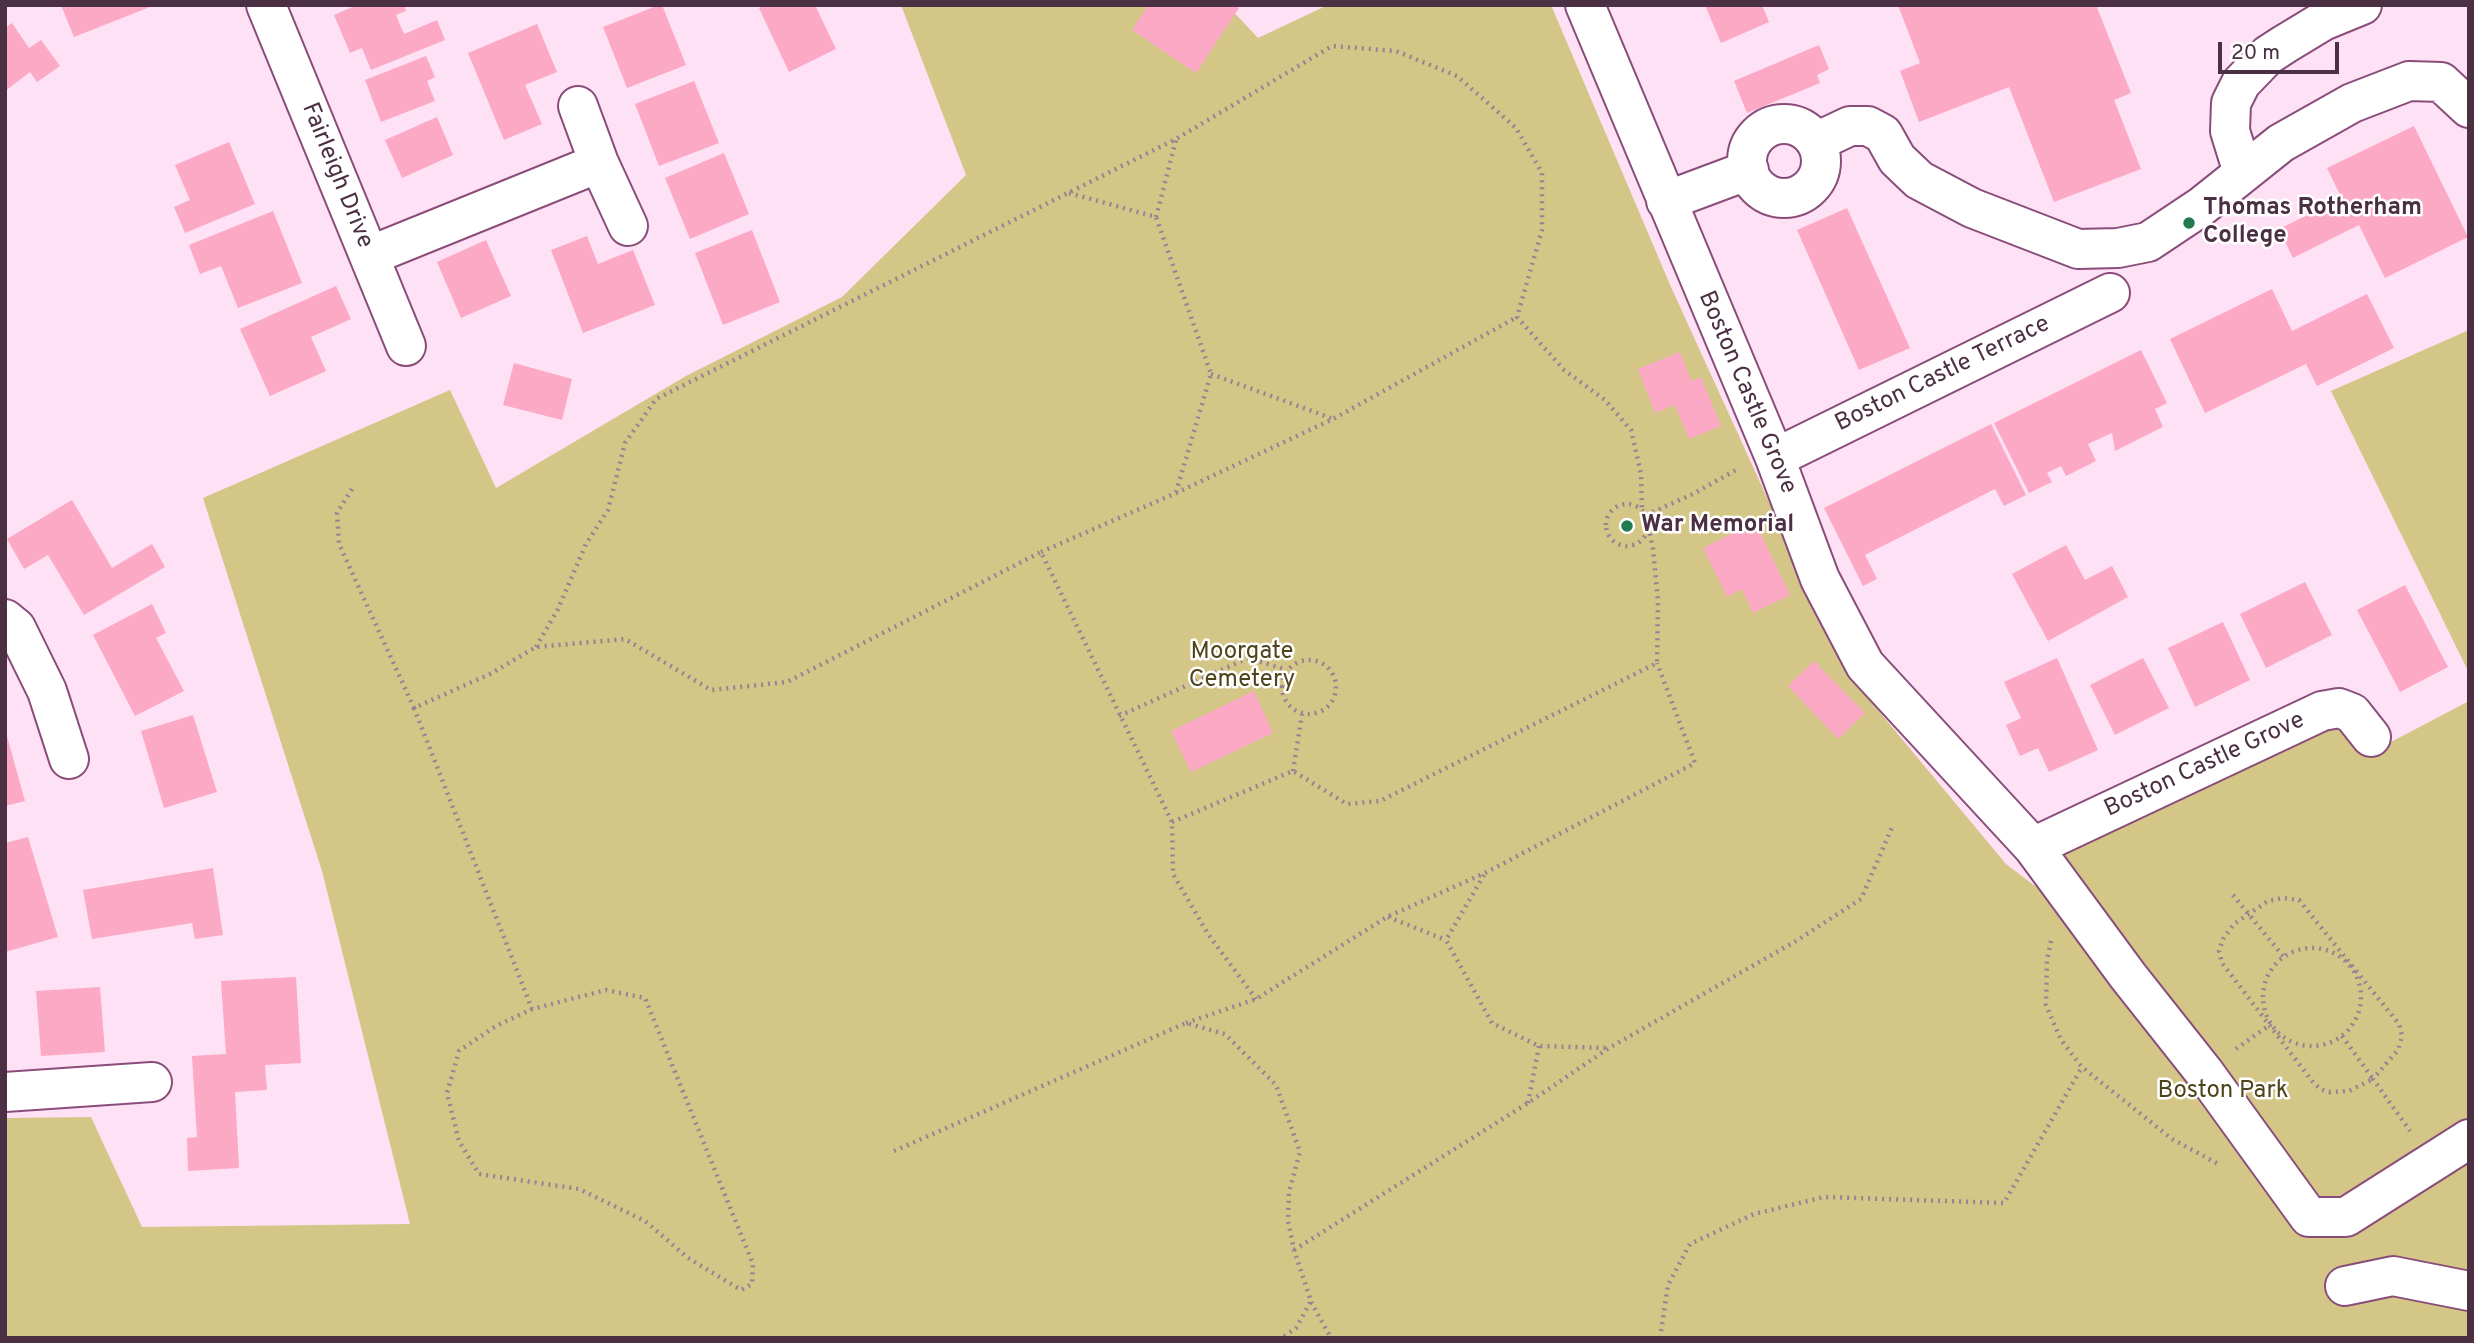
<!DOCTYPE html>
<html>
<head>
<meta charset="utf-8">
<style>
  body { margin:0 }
  #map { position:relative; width:2474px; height:1343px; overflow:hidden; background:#fee1f5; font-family:Overpass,sans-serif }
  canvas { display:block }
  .frame { position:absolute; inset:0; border:7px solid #4b2f43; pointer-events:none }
  .scale { position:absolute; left:2218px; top:42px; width:121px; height:32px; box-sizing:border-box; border:4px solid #4b2f43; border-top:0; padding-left:9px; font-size:21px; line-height:24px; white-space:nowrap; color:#4b2f43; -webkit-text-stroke:5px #fff; paint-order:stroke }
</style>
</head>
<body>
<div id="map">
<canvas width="2474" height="1343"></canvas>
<div class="frame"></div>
<div class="scale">20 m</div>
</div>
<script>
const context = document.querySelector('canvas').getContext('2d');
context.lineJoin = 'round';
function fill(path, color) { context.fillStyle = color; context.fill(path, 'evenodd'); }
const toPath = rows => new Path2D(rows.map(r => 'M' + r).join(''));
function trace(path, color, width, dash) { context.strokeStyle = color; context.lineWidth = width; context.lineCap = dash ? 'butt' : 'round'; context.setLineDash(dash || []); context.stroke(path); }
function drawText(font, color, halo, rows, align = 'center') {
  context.font = font + ' Overpass,sans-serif'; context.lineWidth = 5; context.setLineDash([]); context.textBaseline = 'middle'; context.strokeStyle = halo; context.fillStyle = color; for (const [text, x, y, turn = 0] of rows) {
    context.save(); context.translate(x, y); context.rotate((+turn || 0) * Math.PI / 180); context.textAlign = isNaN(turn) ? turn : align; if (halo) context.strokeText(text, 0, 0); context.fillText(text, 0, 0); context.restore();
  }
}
fill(toPath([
  [901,5,1227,5,1258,38,1328,5,1551,5,1671,287,1847,673,2006,864,2052,899,2065,848,2322,722,2348,724,2370,753,2469,701,2469,1338,5,1338,5,1118,91,1117,142,1227,410,1224,322,871,203,498,450,390,496,488,686,376,842,297,966,175],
  [2469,330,2469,673,2331,391]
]), '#d4c686');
fill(toPath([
  [61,5,155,5,74,37],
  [357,5,404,5,406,11,396,15,404,34,437,20,445,40,371,70,362,48,350,53,334,15],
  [659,5,662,5,686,65,627,88,603,27],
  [764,5,815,5,836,49,789,72,759,8],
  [1148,5,1234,5,1239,8,1196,73,1132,30],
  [1705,5,1762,5,1769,22,1721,43],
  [1898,5,2096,5,2131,93,2114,100,2141,169,2054,202,2009,87,1919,122,1900,71,1920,63],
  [12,23,29,48,41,40,60,66,37,82,30,72,5,91,5,28],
  [537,24,557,72,525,85,542,124,504,140,468,53],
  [1819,45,1829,69,1817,75,1820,83,1747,113,1734,81],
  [426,56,435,77,427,81,435,101,381,122,365,80],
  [694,81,719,143,659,166,635,104],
  [437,117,453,155,402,178,385,140],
  [2414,126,2468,237,2385,278,2359,225,2293,258,2279,229,2332,203,2335,212,2346,207,2327,168],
  [229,142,255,204,185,233,174,207,190,200,175,165],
  [724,153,749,214,690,239,665,178],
  [1847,208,1910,348,1859,370,1797,230],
  [273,211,302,283,238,308,221,266,200,274,189,245],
  [752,230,780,302,723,325,695,253],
  [587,236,598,264,633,250,655,305,583,333,551,250],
  [486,240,511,296,461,318,437,262],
  [336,286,351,319,311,337,326,371,270,396,240,329],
  [2272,289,2292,331,2367,294,2394,348,2317,386,2306,364,2205,413,2170,339],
  [2141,350,2167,403,2155,409,2163,427,2115,451,2112,433,2088,444,2096,461,2066,476,2061,466,2047,473,2052,482,2029,493,1994,423],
  [1680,352,1691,381,1701,377,1721,426,1689,439,1675,405,1655,413,1638,369],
  [514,363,572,379,562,420,503,405],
  [1991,424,2026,495,2004,506,1995,489,1865,555,1877,579,1863,586,1824,508],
  [72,500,112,568,152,544,165,567,84,615,48,555,24,569,7,539],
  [1755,522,1790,595,1753,613,1742,589,1727,597,1703,548],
  [2066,545,2085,580,2112,566,2128,597,2048,641,2012,574],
  [2305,582,2332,635,2266,668,2240,614],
  [2405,585,2448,667,2400,692,2357,610],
  [152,604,166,633,156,638,184,691,135,716,93,635],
  [2223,622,2250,680,2195,707,2168,648],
  [2057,658,2098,750,2049,772,2038,748,2020,756,2006,725,2021,718,2004,682],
  [2143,658,2169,708,2115,735,2090,685],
  [1814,661,1865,713,1838,739,1788,686],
  [1254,691,1273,733,1191,772,1171,731],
  [193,715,217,792,164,808,141,731],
  [5,729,25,801,5,806],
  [28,837,58,937,5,952,5,843],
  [213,868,223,935,195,939,192,923,92,939,83,890],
  [296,977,301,1063,265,1065,267,1090,235,1092,239,1168,188,1171,187,1138,197,1137,192,1056,226,1054,221,981],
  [100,987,105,1052,41,1056,36,991]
]), '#fba9c5');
const minor = toPath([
  [266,5,406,346],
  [1585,5,1775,458,1820,579,1865,665,2033,847,2128,976,2204,1072,2309,1217,2346,1217,2469,1139],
  [578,106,599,163,628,226],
  '1747 161a37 37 0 1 1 74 0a37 37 0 1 1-74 0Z',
  [1816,142,1850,126,1868,126,1883,134,1897,159,1919,180,1972,208,2078,249,2118,248,2148,242,2202,206,2281,143,2352,103,2409,81,2441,82,2469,108],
  [2243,173,2230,131,2231,103,2241,83,2268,55,2285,44,2323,21,2362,5],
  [1666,201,1749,170],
  [369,256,599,163],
  [1775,458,2110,293],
  [5,619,16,628,47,691,69,759],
  [2033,847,2322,711,2339,708,2352,713,2371,737],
  [5,1092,152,1082],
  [2345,1286,2393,1276,2469,1291]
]);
trace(minor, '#8a4d7b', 42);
trace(toPath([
  [1069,193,1156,217,1211,374,1176,492],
  [1156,217,1176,140],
  [1211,374,1331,418],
  [352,489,337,513,339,544,414,708,490,674,536,647,625,639,711,690,787,682,1041,552,1172,822,1173,874,1208,934,1256,999],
  '1606 525a21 21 0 1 1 42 0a21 21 0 1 1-42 0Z',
  [1646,515,1693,494,1736,470],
  [1041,552,1176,493,1333,419,1517,317],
  [536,647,558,609,586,544,608,510,625,443,656,399,1176,139,1332,46,1396,51,1457,76,1516,128,1542,173,1542,230,1517,317,1564,370,1605,400,1631,430,1641,474,1642,510],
  '1282 687a27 27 0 1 1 54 0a27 27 0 1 1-54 0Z',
  [414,708,532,1009,606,990,645,998,753,1264,752,1284,741,1290,688,1258,645,1221,579,1189,479,1174,459,1141,447,1093,459,1051,496,1026,532,1009],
  [1119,716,1248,658,1287,670],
  [1293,771,1302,714],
  [1172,822,1293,771,1347,804,1380,801,1657,663,1658,601,1653,549,1649,529],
  [1484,875,1446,940,1492,1023,1539,1046,1608,1048],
  [2233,895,2283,956],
  [1388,917,1446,940],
  [2051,941,2047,960,2046,1005,2061,1040,2082,1067,2172,1139,2220,1165],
  '2263 997a49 49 0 1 1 98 0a49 49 0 1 1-98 0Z',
  [1186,1023,1256,999,1387,917,1485,873,1695,763,1657,663],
  [2342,1036,2373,1079,2349,1091,2329,1092,2320,1089,2312,1081,2222,963,2219,951,2223,939,2234,924,2268,901,2283,898,2299,900,2399,1024,2402,1036,2398,1050,2373,1079,2410,1131],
  [2236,1049,2271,1024],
  [1528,1103,1539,1046],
  [894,1151,1186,1023,1225,1034,1276,1085,1300,1152,1289,1192,1288,1221,1294,1250,1311,1301,1296,1328,1282,1338],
  [1294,1250,1528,1103,1609,1048,1796,941,1861,899,1893,825],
  [1311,1302,1331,1338],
  [1660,1338,1668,1285,1690,1244,1754,1214,1824,1197,2004,1203,2082,1067]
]), '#9c8094', 4.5, [2, 5]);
trace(minor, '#fff', 38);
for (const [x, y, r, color] of [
  [2189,223,7,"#227a4f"],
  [1627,526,7,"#227a4f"]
]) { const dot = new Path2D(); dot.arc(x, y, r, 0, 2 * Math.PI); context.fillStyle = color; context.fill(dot); trace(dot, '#fff', 2.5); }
drawText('24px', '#4b2f43', '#fff', [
  ["Fairleigh Drive",336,176,68],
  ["Boston Castle Terrace",1943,375,-26],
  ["Boston Castle Grove",1746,393,67],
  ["Boston Castle Grove",2205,766,-25]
]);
drawText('bold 24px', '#4b2f43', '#fff', [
  ["Thomas Rotherham",2203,209],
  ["College",2203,237],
  ["War Memorial",1641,526]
], 'left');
drawText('24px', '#4d441a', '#fff', [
  ["Moorgate",1242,653],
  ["Cemetery",1242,681],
  ["Boston Park",2223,1092]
]);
</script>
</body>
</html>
